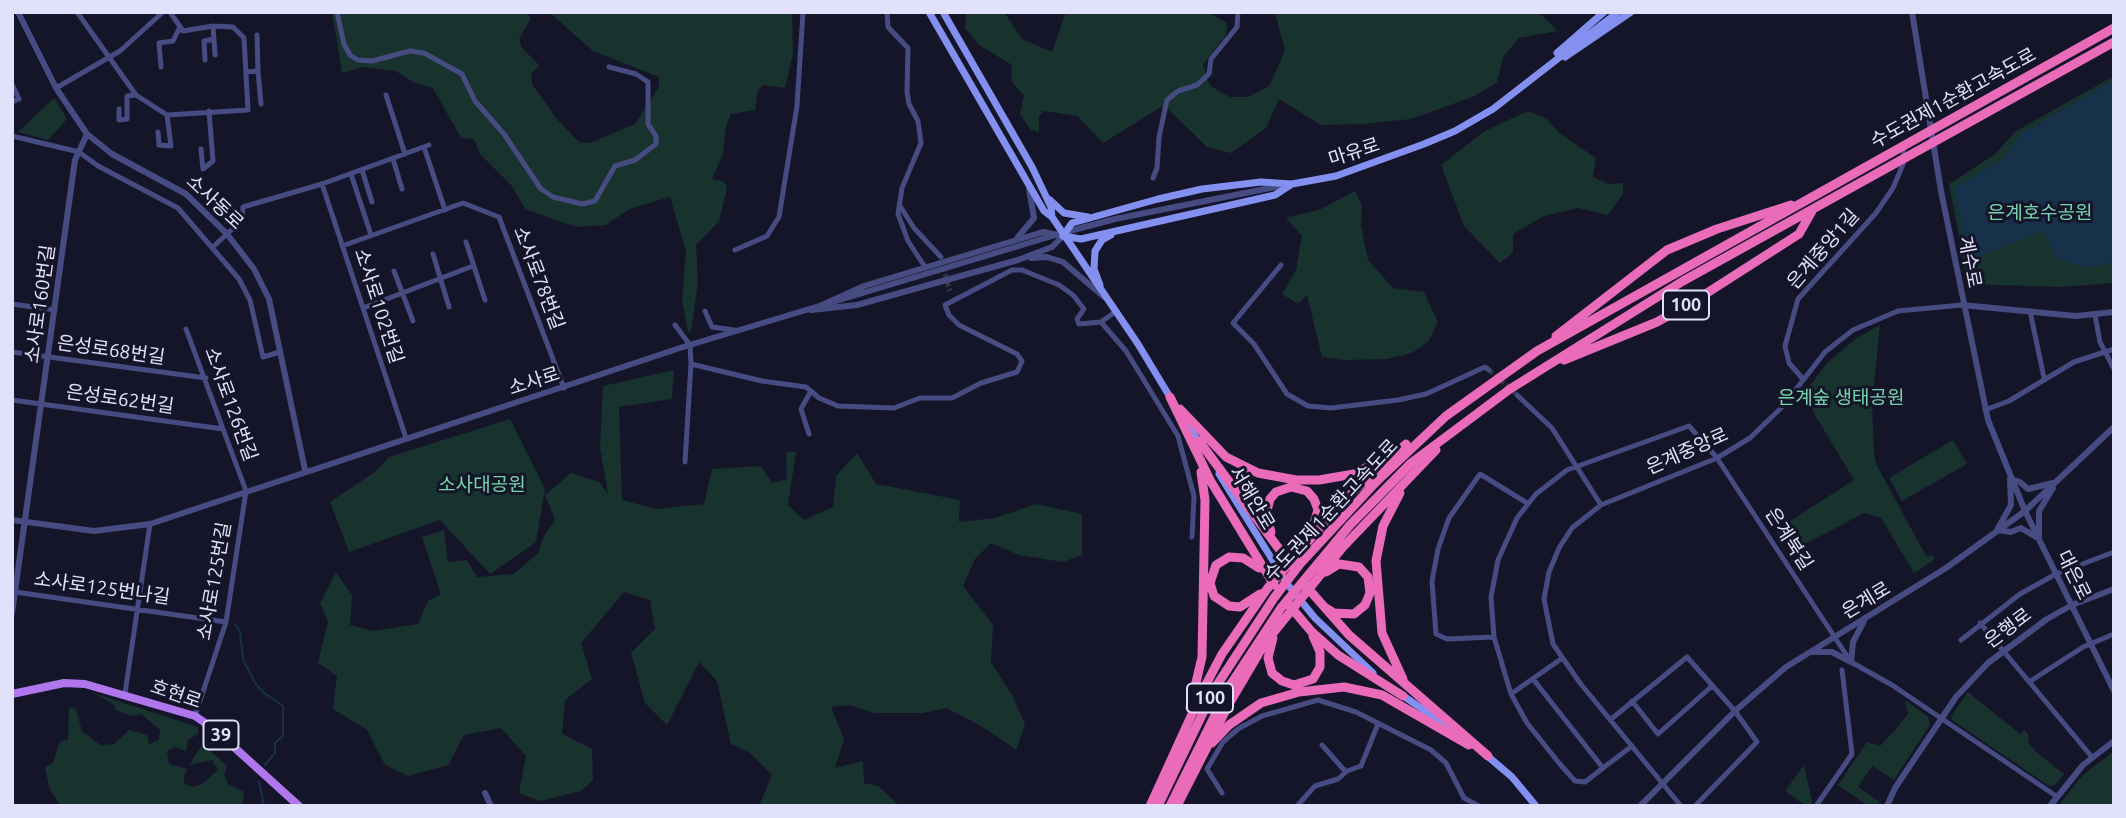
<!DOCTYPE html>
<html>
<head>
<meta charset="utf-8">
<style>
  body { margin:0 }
  #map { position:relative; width:2126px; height:818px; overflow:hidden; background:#151529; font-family:Ubuntu,sans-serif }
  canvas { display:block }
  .frame { position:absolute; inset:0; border:14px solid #e1e1fb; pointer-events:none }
</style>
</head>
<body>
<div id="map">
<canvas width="2126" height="818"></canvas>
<div class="frame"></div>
</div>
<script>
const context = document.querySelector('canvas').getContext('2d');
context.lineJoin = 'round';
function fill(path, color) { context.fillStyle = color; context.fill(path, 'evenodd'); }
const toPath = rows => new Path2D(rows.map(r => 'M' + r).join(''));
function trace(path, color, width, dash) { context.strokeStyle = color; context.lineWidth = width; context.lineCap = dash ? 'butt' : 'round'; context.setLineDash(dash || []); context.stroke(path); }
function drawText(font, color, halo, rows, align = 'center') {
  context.font = font + ' Ubuntu,"Noto Sans KR",sans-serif'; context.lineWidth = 6; context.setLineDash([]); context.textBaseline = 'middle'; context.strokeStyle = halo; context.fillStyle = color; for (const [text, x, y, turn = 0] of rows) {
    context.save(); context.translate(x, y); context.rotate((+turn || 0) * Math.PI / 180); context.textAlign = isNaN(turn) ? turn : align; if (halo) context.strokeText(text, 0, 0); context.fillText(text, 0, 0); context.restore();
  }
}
fill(toPath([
  [332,12,526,12,531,18,519,39,522,48,539,65,531,74,532,84,556,118,579,142,590,143,635,124,659,87,659,77,593,51,549,12,792,12,793,54,785,88,763,85,758,90,755,110,731,114,726,126,723,154,712,179,725,182,727,188,719,221,696,245,698,282,691,331,688,332,682,300,686,251,670,197,629,209,606,225,576,227,525,209,512,186,480,154,474,139,461,138,433,88,412,82,396,71,363,67,342,73],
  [966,12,1004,12,1022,39,1052,52,1066,12,1207,12,1227,23,1226,35,1203,65,1210,86,1230,97,1248,97,1269,86,1285,51,1275,12,1538,12,1558,31,1519,38,1503,57,1497,82,1475,96,1411,119,1363,124,1321,125,1279,99,1266,128,1231,153,1207,147,1164,105,1103,143,1077,116,1044,111,1039,116,1039,132,1031,130,1020,114,1024,96,1011,81,1012,65,979,45,965,28],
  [2114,76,2114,283,2059,287,1968,284,1949,184,1994,155,2016,131],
  [54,98,67,119,48,140,18,132],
  [1528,111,1547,119,1559,133,1596,158,1593,177,1608,184,1623,183,1623,194,1608,215,1578,208,1544,216,1513,234,1513,253,1500,263,1464,226,1441,165,1485,131],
  [1355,191,1362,206,1361,226,1368,260,1393,288,1424,292,1438,322,1428,342,1412,353,1387,359,1343,360,1322,357,1307,295,1298,304,1282,294,1296,270,1302,236,1286,218,1321,209],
  [1880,325,1872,404,1874,454,1876,464,1926,556,1933,555,1935,559,1914,573,1881,518,1864,513,1790,552,1776,530,1854,480,1803,395,1827,363,1854,340],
  [674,370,672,399,619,407,622,500,656,509,704,504,712,469,761,466,772,483,787,479,786,452,796,452,788,505,804,520,833,507,836,476,857,453,876,484,960,500,959,522,995,518,1036,504,1082,514,1082,555,1063,562,1019,555,991,543,975,559,963,586,993,625,991,662,1013,697,1025,725,1016,750,986,729,947,708,923,713,874,713,849,705,831,707,844,739,835,768,863,761,864,783,878,786,900,806,759,806,772,775,750,753,731,744,717,681,699,662,667,725,645,703,631,653,655,629,650,600,624,592,581,643,592,679,565,700,562,734,592,749,593,780,581,791,540,801,519,793,526,756,501,728,464,735,448,765,408,776,385,765,367,730,333,709,337,676,318,663,328,621,320,603,336,572,352,595,350,625,373,631,418,624,428,601,441,594,422,537,444,530,448,562,467,560,477,577,514,574,538,553,544,536,555,520,545,495,571,473,599,482,608,494,600,448,603,386],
  [510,419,545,489,536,542,490,574,440,520,349,552,330,502,375,472,389,457],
  [1953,440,1967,464,1902,501,1889,478],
  [1968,692,2020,734,2024,730,2028,733,2029,743,2036,752,2064,774,2055,785,2049,786,1952,720,1951,716],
  [93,693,198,727,198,734,188,740,186,751,175,747,167,751,169,764,188,769,184,775,184,784,193,787,202,784,218,770,212,760,189,765,203,744,227,766,224,774,228,784,244,792,242,806,59,804,49,787,45,767,53,763,60,741,68,740,69,707,76,709,82,731,100,745,114,744,129,730,147,735,149,744,159,740,160,730,141,714,131,716,116,710,112,703],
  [1905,700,1928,717,1930,725,1894,780,1872,766,1858,787,1881,803,1868,806,1838,785,1867,742,1880,746,1897,728,1908,714],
  [2114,751,2114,806,2059,805,2082,776],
  [1804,765,1813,806,1806,806,1785,791]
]), '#18322e');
fill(toPath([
  [2114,80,2114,261,2090,268,2057,259,2044,231,1969,260,1954,188,2003,159,2022,133]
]), '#17314b');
trace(toPath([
  [235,624,240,632,243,659,255,683,264,693,283,706,283,736,275,743,275,753,265,765],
  [259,781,264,806]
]), '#17314b', 2);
trace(toPath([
  [943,267,950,291],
  [1489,370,1517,395]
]), '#343448', 5, [5, 2.5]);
trace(toPath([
  [77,12,136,95,167,115,248,110,244,38,233,27,213,26,183,31,170,12],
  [337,12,344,44,350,55,358,60,372,61,410,51,424,53,462,74,475,101,504,134,541,189,553,197,582,204,595,201,615,166,635,160,656,144,656,136,648,124,648,82,636,74,609,67],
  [887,12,888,27,908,48,907,92,909,104,918,121,921,143,902,188,898,214,908,241,925,267],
  [213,26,215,55],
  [205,60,204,41,214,39],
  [161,67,159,43,173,41,180,27],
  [258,71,261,104],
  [246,72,258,71,257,35],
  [12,84,19,99,12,102],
  [56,88,120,51,163,12],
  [386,95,405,154],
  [119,109,119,120,127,119,127,96,136,95],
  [158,132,159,145,171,146,167,115],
  [12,136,79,152,98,166,178,208,239,279,250,300,263,357,280,352],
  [424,147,445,210],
  [201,149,203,169,213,161,209,111],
  [393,159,402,189],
  [362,170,372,202],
  [351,174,371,235],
  [1153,178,1157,168,1159,137,1167,100,1178,91,1197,85,1209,74,1211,59,1237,27,1238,12],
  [322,184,406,438],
  [900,206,914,228,941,257],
  [466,242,485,300],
  [214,246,242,220,243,207,322,184,429,145],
  [342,246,463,203,499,217,564,388],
  [735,250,767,236,779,217,797,106,803,12],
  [433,254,449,307],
  [1281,265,1233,323,1254,344,1287,394,1308,406,1331,408,1398,400,1426,394,1485,367,1489,370],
  [394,271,413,321],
  [12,304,55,310],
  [363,308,473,266],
  [705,311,712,327,734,330],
  [2030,311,2044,378],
  [2095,315,2100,342,2114,369],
  [1101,322,1126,351,1178,436,1194,496,1192,537],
  [675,325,690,345,691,364,685,462],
  [186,329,246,491,226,622,195,716],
  [12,352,206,378],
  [691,364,762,381,806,387,819,398,838,406,894,408,920,398,952,398,981,383,1017,372,1022,361,1017,354,959,325,949,315,945,305,1012,270,1022,270,1059,285,1073,295,1084,309,1077,319,1079,324,1101,322,1115,312],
  [1803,379,1789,363,1785,346,1798,299,1876,213,1893,188,1904,162,1903,145],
  [1517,395,1552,428,1601,505],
  [12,400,223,429],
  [1985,410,2009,401,2074,362,2114,349],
  [809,434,801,409,811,391],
  [15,592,226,622],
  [1980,623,2092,757],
  [1494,637,1447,639,1436,634,1432,581,1438,549,1449,518,1480,474,1527,503],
  [1961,640,2020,594,2056,574,2114,552],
  [1561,659,1511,694,1494,637,1491,597,1498,560,1517,518,1536,494,1567,470,1689,426,1717,458,1851,662,1892,685,2056,796],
  [2029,682,2083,647,2114,634],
  [125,693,150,524],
  [1511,694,1527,723,1559,763,1575,781,1585,782,1603,768,1533,679],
  [1632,701,1658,734,1712,686],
  [1610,720,1687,657,1735,711,1757,742,1695,806],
  [1322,745,1345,771],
  [1603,768,1632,746],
  [1222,793,1207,769,1223,742,1238,729,1262,716,1318,700,1356,712,1431,750,1446,763,1464,798,1479,806],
  [1297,806,1315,786,1338,779,1347,771,1361,766,1378,724],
  [1681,806,1580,683,1553,644,1544,599,1549,572,1559,548,1572,528,1601,505,1717,458,1750,438,1783,406,1825,352,1853,330,1898,311,1962,305],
  [1816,806,1852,754,1842,670]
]), '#464c82', 5);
trace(toPath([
  [18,12,56,88,87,134,112,154,186,194,227,234,254,269,269,299,305,470],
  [1912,12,1941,191,1988,420,2025,511,2114,691],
  [1043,232,1063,236,1052,247,1018,260,857,305,811,310,864,286,1043,232],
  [1018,237,1034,218,1029,189],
  [1031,258,1047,257,1063,262,1104,297],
  [1962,305,2076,316,2114,312],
  [12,520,94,531,150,524,683,347,1062,233,1115,219,1285,185],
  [2039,536,2039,511,2053,488],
  [2036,537,2021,528,2011,532,1997,530,2011,505,2010,479,2020,482,2028,489,2053,483],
  [12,613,75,160,87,134],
  [1811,652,1832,652,1851,662,1853,642,1864,621],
  [485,793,491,806],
  [1640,806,1735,711,1786,667,1946,568,2025,511,2114,427],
  [1887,806,1895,788,1956,697,1988,663,2047,619,2072,605,2114,589],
  [2050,806,2083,765,2114,741]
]), '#464c82', 6);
trace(toPath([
  [929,12,1044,211,1052,217,1138,344,1173,402],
  [943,12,1032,167,1051,207,1052,217],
  [1557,53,1604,12],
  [1565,57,1631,12],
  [1050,200,1064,213,1088,217],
  [1063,236,1072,223,1158,199,1202,189,1261,182,1292,184,1336,176,1424,144,1455,131,1493,109,1618,12],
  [1063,236,1081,239,1275,195,1292,184],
  [1100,285,1094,269,1095,251,1102,240,1111,235],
  [1185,420,1201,446],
  [1219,474,1288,585,1315,618,1373,673],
  [1399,693,1450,728],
  [1485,754,1512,777,1536,806]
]), '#8490ef', 7);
trace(toPath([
  [12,694,64,683,85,684,195,716,214,729,299,806]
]), '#b076ed', 8);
trace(toPath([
  [1556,336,1667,250,1717,229,1791,205],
  [1564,360,1657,322,1696,300,1799,234,1812,211],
  [1170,397,1210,480,1274,585],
  [1180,409,1226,457,1258,473,1296,480,1319,480,1354,474,1379,461],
  [1199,441,1291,565],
  [1400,493,1383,526,1376,561,1382,633,1403,679],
  [1271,532,1266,514,1270,499,1276,492,1291,487,1307,491,1314,499,1318,510,1311,533],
  [1259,568,1243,558,1229,557,1216,565,1210,583,1214,596,1229,606,1240,607,1260,594],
  [1305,585,1349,635,1488,756],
  [1289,605,1311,631,1338,655,1403,696],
  [1326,608,1334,613,1354,614,1365,605,1370,593,1368,577,1359,567,1339,564,1326,572],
  [1273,638,1268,658,1272,673,1282,681,1294,685,1313,679,1320,667,1320,652,1313,636],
  [1190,708,1202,657,1205,500,1201,472],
  [1212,743,1229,725,1261,703,1299,692,1344,687,1382,695,1469,745],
  [1150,806,1203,690,1222,654,1267,589,1342,502,1406,444],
  [1158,806,1215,688,1274,598,1300,564,1376,482,1446,416,1537,351,2114,28],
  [1170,806,1229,687,1281,608,1350,525,1411,463,1510,389,1683,281,2114,42],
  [1177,806,1229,704,1265,643,1343,547,1436,450]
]), '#eb6bbb', 9);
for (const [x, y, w] of [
  [1686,305,46],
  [1210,698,46],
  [221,735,35]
]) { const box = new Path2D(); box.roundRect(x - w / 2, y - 14.5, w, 29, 5); context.fillStyle = '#151529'; context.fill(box); trace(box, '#e1e1fb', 2); }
drawText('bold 18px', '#e1e1fb', null, [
  ["100",1686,305],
  ["100",1210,698],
  ["39",221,735]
]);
drawText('19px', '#e1e1fb', '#151529', [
  ["수도권제1순환고속도로",1953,98,-29],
  ["마유로",1354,152,-18],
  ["소사동로",215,202,43],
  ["은계중앙1길",1823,249,-49],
  ["계수로",1970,262,79],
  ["소사로78번길",539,278,69],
  ["소사로160번길",40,304,-82],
  ["소사로102번길",379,306,72],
  ["은성로68번길",111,350,8],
  ["소사로",534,381,-18],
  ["은성로62번길",120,399,8],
  ["소사로126번길",231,404,70],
  ["은계중앙로",1687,451,-24],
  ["서해안로",1252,498,59],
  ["수도권제1순환고속도로",1331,510,-47],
  ["은계북길",1789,539,57],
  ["대은로",2074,575,64],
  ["소사로125번길",214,581,-80],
  ["소사로125번나길",102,588,8],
  ["은계로",1866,600,-31],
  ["은행로",2008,628,-37],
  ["호현로",176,694,19]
]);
drawText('19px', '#75d3ae', '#151529', [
  ["은계호수공원",2040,213],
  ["은계숲 생태공원",1841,398],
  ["소사대공원",482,485]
]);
</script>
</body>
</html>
